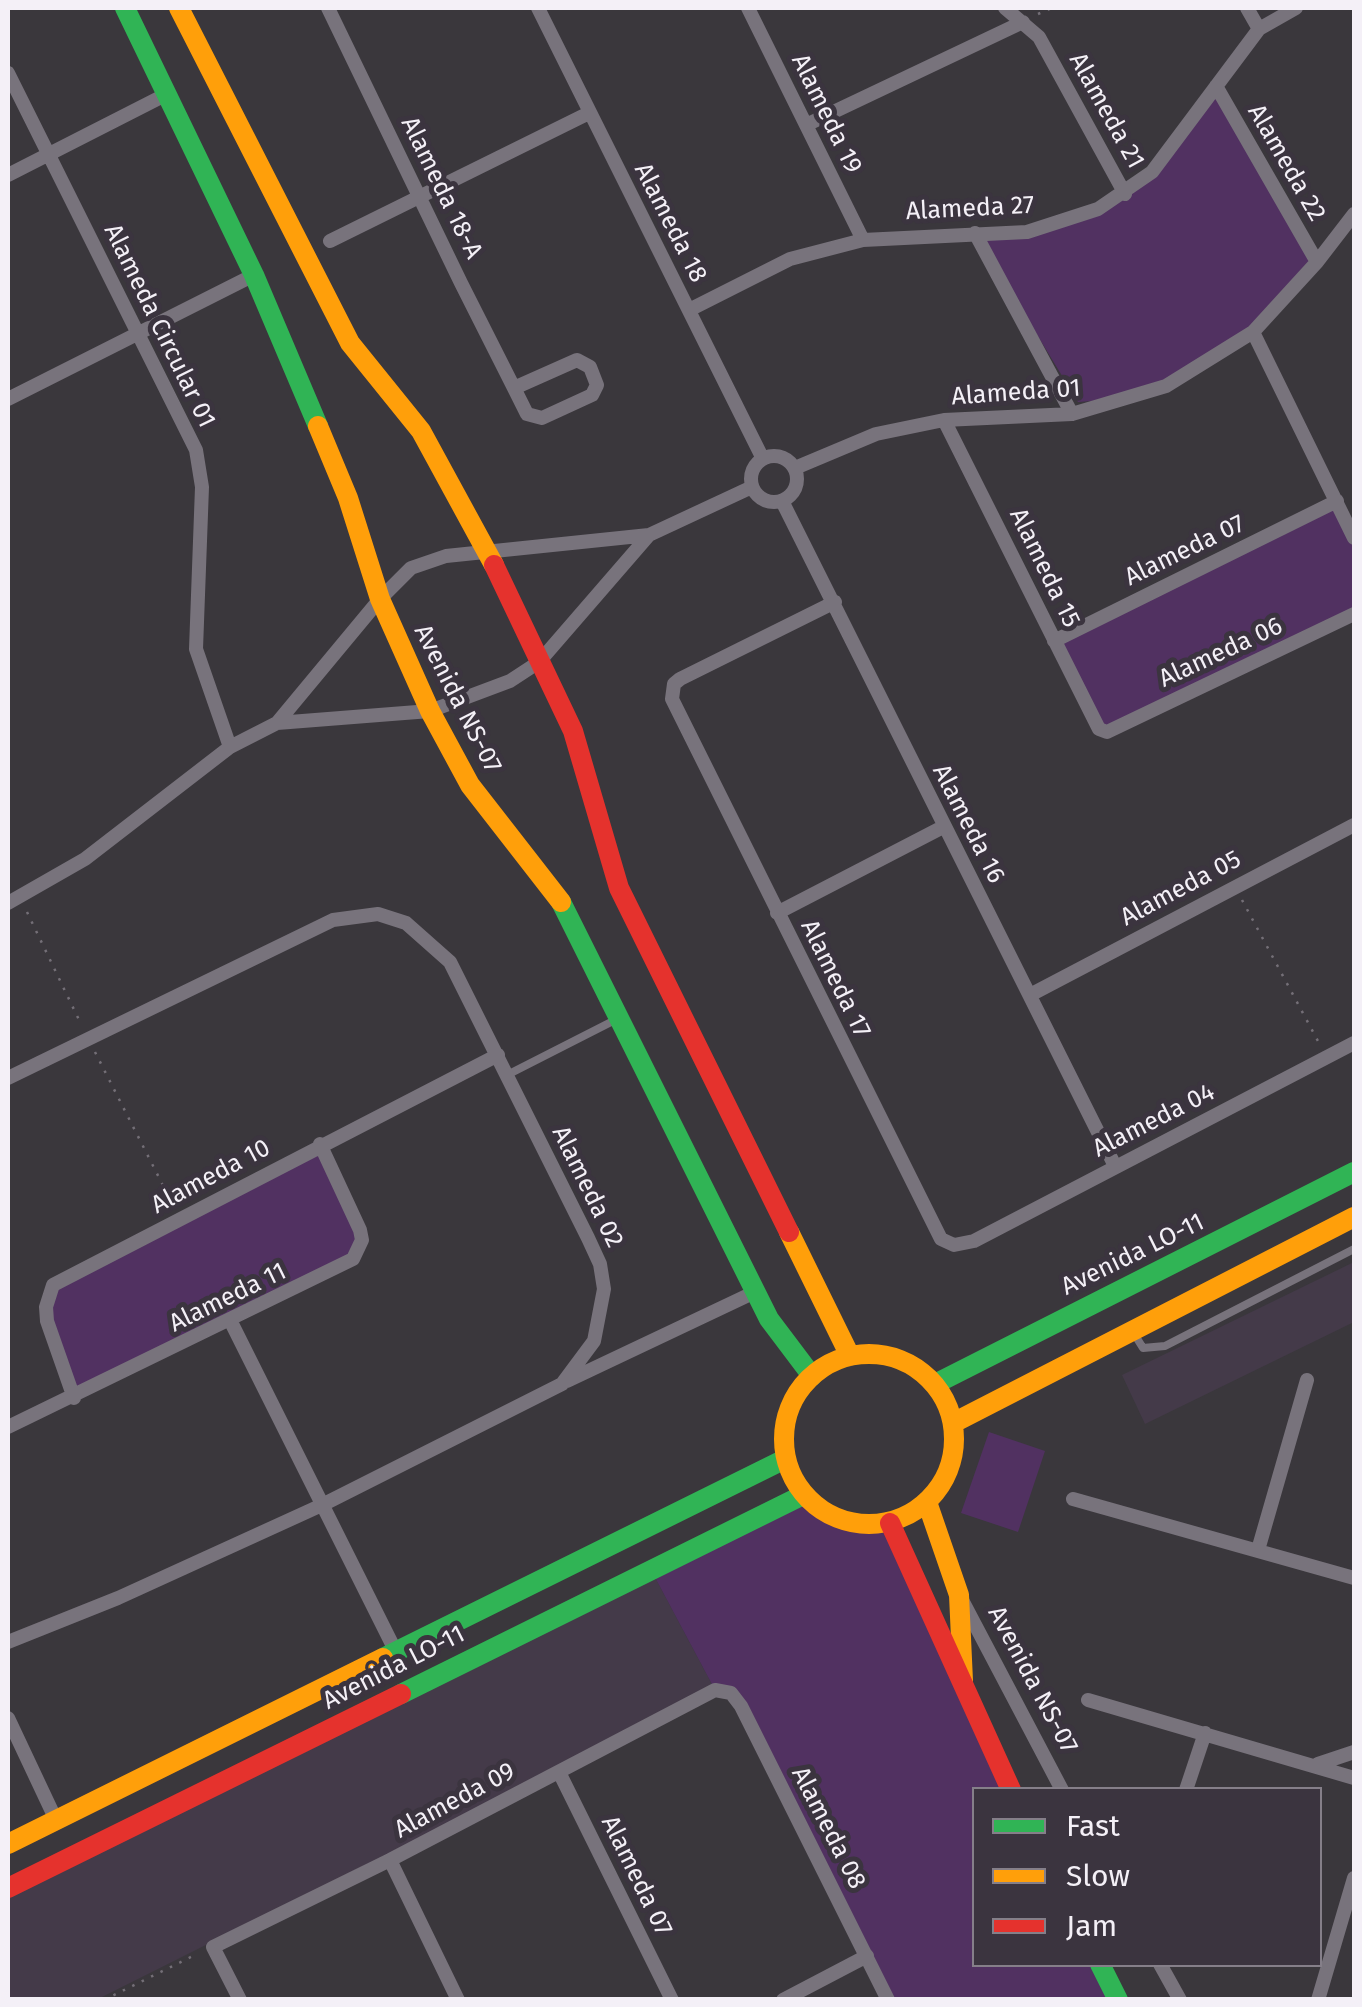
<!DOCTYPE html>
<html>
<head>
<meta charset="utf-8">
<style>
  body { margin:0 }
  #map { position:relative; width:1362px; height:2007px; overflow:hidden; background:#3a373c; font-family:"Fira Sans",sans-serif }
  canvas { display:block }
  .frame { position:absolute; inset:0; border:10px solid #f4f0f7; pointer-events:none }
  .legend { position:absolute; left:972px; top:1787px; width:350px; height:180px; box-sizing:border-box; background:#3b343f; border:2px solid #857f89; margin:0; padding:12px 18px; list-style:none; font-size:30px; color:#f4f0f7 }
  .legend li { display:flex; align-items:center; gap:20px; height:50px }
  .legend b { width:50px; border:2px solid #857f89 }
</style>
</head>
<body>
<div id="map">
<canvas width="1362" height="2007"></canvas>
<div class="frame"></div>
<ul class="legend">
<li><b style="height:12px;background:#30b455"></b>Fast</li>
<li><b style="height:12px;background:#ff9f0a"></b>Slow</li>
<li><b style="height:12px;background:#e5322d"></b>Jam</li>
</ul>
</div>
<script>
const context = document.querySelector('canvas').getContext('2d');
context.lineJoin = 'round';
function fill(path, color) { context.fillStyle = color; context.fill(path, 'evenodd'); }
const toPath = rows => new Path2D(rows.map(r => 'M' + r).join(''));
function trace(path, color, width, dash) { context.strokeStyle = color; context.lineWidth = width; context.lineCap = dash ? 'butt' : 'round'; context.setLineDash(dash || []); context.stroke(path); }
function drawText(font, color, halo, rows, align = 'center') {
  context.font = font + ' "Fira Sans",sans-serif'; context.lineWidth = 10; context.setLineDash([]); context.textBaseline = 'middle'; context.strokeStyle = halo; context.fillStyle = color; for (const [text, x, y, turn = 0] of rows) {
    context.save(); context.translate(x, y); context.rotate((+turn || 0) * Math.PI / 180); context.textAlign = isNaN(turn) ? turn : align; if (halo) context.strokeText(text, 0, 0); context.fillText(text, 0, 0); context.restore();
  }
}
fill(toPath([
  [1354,1262,1354,1322,1145,1424,1122,1375],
  [650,1568,715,1690,98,1999,8,2000,8,1885]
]), '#443a49');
fill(toPath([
  [1216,86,1317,262,1253,332,1134,398,1078,402,975,233,1048,227,1125,194],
  [1337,501,1354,538,1354,614,1107,732,1054,641],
  [320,1144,360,1230,353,1259,74,1398,46,1307,63,1277],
  [989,1432,1045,1451,1018,1532,961,1513],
  [803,1495,858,1525,890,1523,1011,1789,974,1790,974,1964,1100,1965,1118,1999,888,1999,731,1694,715,1690,650,1568]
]), '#513161');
trace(toPath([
  [1038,14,1052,8],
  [8,875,12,883],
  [1242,900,1319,1043],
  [27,912,80,1022],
  [95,1052,173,1205],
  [104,2000,197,1954]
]), '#746f77', 2.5, [2.5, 8]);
trace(toPath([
  [507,1075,619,1018],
  [1133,1332,1143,1348,1165,1346,1354,1249]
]), '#78737c', 8);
trace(toPath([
  [328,8,461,283,514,388,527,414,542,418,592,395,597,385,590,367,577,360,514,388],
  [538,8,763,459],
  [748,8,863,240],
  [1005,8,1039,37,1125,194],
  [1247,8,1259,29],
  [8,73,196,450,202,487,196,649,230,747],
  [1216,86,1317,262],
  [806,125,1023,22],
  [8,175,165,95],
  [975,233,1072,414],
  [330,241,589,113],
  [689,310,790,259,863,240,1027,232,1098,209,1152,172,1259,29,1296,8],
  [1253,332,1354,538],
  [8,399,254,275],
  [944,420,1099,729,1107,732,1354,614],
  '751 479a23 23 0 1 1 46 0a23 23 0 1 1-46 0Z',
  [795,468,876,434,944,420,1072,414,1166,386,1253,332,1317,262,1354,214],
  [782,501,1115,1166],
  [835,602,680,679,674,684,672,699,941,1239,954,1245,974,1241,1354,1043],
  [1054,641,1337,501],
  [277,723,380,599,411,568,446,556,649,535,752,487],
  [8,903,85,859,230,747,277,723,430,711,510,681,539,662,649,535],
  [777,913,943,827],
  [1030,995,1354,825],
  [8,1078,333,920,378,914,406,923,450,962,588,1238,600,1264,604,1289,594,1341,562,1384,322,1505,118,1598,8,1642],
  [231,1322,396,1652],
  [567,1381,755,1292],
  [74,1398,47,1321,46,1307,53,1285,498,1055],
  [8,1427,353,1259,362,1240,360,1230,320,1144],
  [1073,1499,1354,1578],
  [1258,1550,1307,1380],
  [962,1600,1062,1790],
  [1088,1700,1354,1778],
  [8,1718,56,1820],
  [1318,1764,1354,1752],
  [559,1772,672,2000],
  [1186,1790,1205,1733],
  [390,1860,458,2000],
  [1160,1964,1180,2000],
  [240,2000,213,1947,390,1860,715,1690,731,1693,741,1706,888,2000],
  [783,2000,867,1956],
  [1318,2000,1354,1878]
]), '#78737c', 14);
trace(toPath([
  [125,8,254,275,318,426],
  [561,902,769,1319,812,1376],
  [935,1384,1354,1172],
  [383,1658,785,1459],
  [401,1694,803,1495],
  [1100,1964,1118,2000]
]), '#30b455', 20);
trace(toPath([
  [179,8,350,343,421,431,494,565],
  [318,426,348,498,380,599,430,711,470,785,561,902],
  [789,1232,850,1356],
  '784 1439a85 85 0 1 1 170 0a85 85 0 1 1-170 0Z',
  [955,1422,1354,1217],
  [927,1502,959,1595,963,1681],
  [8,1844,383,1658]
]), '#ff9f0a', 20);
trace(toPath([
  [494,565,573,731,619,888,789,1232],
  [890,1523,1011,1790],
  [8,1888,401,1694]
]), '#e5322d', 20);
drawText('25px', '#f4f0f7', '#3b343f', [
  ["Alameda 21",1106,111,61],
  ["Alameda 19",826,114,64],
  ["Alameda 22",1286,163,60],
  ["Alameda 18-A",441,188,64],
  ["Alameda 27",970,209,-3],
  ["Alameda 18",670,223,63],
  ["Alameda Circular 01",159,326,64],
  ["Alameda 01",1016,393,-4],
  ["Alameda 07",1185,551,-26],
  ["Alameda 15",1044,568,64],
  ["Alameda 06",1221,653,-25],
  ["Avenida NS-07",457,699,63],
  ["Alameda 16",968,824,63],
  ["Alameda 05",1181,889,-28],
  ["Alameda 17",835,979,64],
  ["Alameda 04",1154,1121,-27],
  ["Alameda 10",211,1177,-28],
  ["Alameda 02",587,1187,64],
  ["Avenida LO-11",1133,1255,-26],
  ["Alameda 11",228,1298,-26],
  ["Avenida LO-11",394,1668,-27],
  ["Avenida NS-07",1032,1680,62],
  ["Alameda 09",455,1801,-28],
  ["Alameda 08",828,1828,63],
  ["Alameda 07",636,1876,64]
]);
</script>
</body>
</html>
